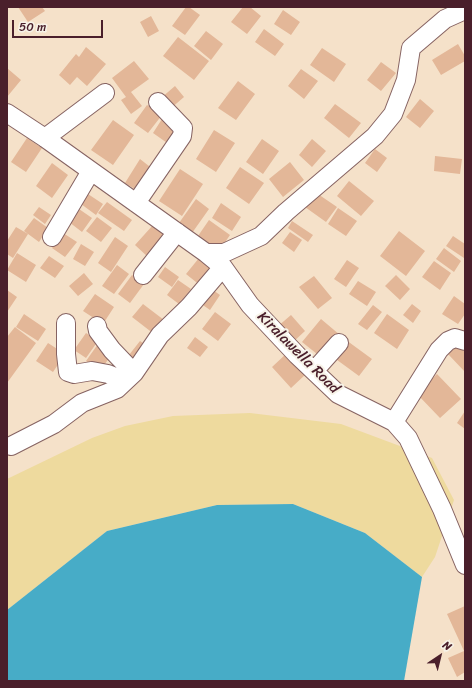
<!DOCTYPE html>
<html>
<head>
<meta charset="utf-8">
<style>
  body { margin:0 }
  #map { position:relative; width:472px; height:688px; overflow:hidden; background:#f5e1c9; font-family:Sriracha,sans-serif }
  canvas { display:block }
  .frame { position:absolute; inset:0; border:8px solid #4a1f2b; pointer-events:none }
  .north { position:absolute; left:420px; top:636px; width:40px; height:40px; -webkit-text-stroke:3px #f7f3e8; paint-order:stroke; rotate:35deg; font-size:11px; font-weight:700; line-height:16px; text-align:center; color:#4a1f2b }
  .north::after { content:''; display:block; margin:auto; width:14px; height:18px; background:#4a1f2b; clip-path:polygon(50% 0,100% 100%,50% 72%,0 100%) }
  .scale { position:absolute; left:12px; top:20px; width:91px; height:18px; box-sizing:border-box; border:2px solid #4a1f2b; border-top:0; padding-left:5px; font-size:12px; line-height:14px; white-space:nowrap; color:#4a1f2b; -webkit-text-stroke:3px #f7f3e8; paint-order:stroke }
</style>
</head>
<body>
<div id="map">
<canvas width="472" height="688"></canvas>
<div class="frame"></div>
<div class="north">N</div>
<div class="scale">50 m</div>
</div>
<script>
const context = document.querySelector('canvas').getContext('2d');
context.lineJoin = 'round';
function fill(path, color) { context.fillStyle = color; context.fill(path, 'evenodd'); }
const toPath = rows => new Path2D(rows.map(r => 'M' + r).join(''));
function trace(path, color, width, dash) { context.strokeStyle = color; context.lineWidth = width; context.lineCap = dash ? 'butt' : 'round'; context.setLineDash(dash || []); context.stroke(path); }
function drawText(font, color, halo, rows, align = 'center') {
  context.font = font + ' Sriracha,sans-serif'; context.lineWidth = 4; context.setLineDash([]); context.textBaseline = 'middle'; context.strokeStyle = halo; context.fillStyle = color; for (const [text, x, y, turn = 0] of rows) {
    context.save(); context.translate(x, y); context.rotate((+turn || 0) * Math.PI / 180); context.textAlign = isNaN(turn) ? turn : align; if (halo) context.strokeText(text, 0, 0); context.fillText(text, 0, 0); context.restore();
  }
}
fill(toPath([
  [250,413,341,424,432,458,454,500,435,557,422,577,365,533,293,504,217,505,107,531,7,610,7,479,92,438,125,426,173,416]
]), '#eeda9e');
fill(toPath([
  [293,504,365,533,422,577,404,681,7,681,7,610,107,531,217,505]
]), '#47acc7');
fill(toPath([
  [18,7,42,7,45,11,28,22],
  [186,7,189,7,200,15,185,35,172,26],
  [243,7,250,7,261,16,247,34,231,22],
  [283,10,300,22,291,35,274,24],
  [151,16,159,31,148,37,140,22],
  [264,29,284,44,275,56,255,42],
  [206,31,223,44,211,60,194,46],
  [178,37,209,61,194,80,163,56],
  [458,44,465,56,465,61,441,75,432,60],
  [86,47,106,64,87,86,77,77,70,85,59,75,76,54,79,57],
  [322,48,346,64,334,82,310,65],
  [134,61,149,79,131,92,142,106,131,114,121,100,126,97,112,78],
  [381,62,396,73,381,91,367,80],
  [7,68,21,80,7,97],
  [301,69,318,81,304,99,288,86],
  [238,81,255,94,236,120,218,108],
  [175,86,184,97,170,109,161,98],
  [420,99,434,111,420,128,406,117],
  [335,104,361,123,349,138,324,118],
  [147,105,162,115,148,133,134,123],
  [162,119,179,131,170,145,153,133],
  [113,120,134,135,113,165,91,150],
  [214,130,235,143,216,172,196,159],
  [27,138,42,148,26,172,11,162],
  [262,139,279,151,263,174,246,162],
  [312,139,326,151,312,167,299,155],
  [375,149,387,158,377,172,365,163],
  [435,156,462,159,460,174,434,171],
  [140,159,154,170,140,192,125,183],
  [290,162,304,180,283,197,269,179],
  [52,163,68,175,52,198,36,186],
  [240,167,264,183,249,204,226,188],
  [180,169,203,184,182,216,159,201],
  [349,181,374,201,361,216,337,196],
  [315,192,337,207,326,222,305,207],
  [88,194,103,204,96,215,81,204],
  [196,199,209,209,192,233,179,223],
  [107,202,132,220,124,231,98,213],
  [221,203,241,217,232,231,212,218],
  [39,207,51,215,45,224,33,215],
  [338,208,357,221,346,236,328,224],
  [79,209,92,218,82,232,69,222],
  [97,217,112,228,101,242,86,231],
  [34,218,48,228,39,242,24,231],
  [209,220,230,235,219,251,198,236],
  [292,221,313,235,308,242,288,228],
  [153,225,168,239,149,258,135,245],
  [16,227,28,234,13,258,7,254,7,241],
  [399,231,425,251,406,276,380,256],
  [290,232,302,240,294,252,282,243],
  [63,233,77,242,65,257,52,248],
  [453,236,465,244,464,258,446,246],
  [115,237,128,246,111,272,98,263],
  [81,244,94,252,85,266,73,259],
  [444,248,461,261,454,272,436,259],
  [17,253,36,265,26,282,7,270],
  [49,256,64,266,55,278,40,268],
  [199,258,214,270,201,286,186,274],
  [347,260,359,268,346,287,334,279],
  [434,261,451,273,440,290,422,277],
  [117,265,129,274,114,294,102,286],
  [165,267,179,277,172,287,158,277],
  [84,273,93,284,78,296,69,286],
  [132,275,144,284,130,303,118,294],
  [396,275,410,289,400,300,385,286],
  [314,276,332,298,318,309,299,287],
  [178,280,191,289,179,304,167,295],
  [358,281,376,292,367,306,349,294],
  [210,288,220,295,210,310,200,303],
  [7,290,17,297,7,312],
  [95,294,114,307,103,324,83,311],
  [454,296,465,304,465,314,458,324,442,314],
  [143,304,164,320,154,334,132,317],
  [412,304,421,311,413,323,403,315],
  [373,305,382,312,367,330,358,324],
  [215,312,231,324,218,341,202,329],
  [24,314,46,329,38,341,16,327],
  [387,314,409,330,397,349,374,333],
  [291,315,305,331,292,343,277,327],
  [321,319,340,335,322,358,302,342],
  [15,327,36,343,7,383,7,337],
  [86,333,98,341,86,358,74,350],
  [195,337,208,347,200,357,187,348],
  [346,340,372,359,359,376,333,357],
  [140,341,149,347,138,362,129,355],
  [48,343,65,354,53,372,36,361],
  [98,344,112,354,100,371,86,361],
  [458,345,465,352,465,372,448,354],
  [287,353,306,374,291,388,272,367],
  [437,374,461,399,440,418,417,394],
  [465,411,465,429,457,423],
  [465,606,465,672,457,677,448,658,464,651,447,614]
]), '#e3b798');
const minor = toPath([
  [7,113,45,138,206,253,223,267,250,305,297,355,338,394,394,422,408,438,442,509,465,565],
  [45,138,105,93],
  [136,203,182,136,183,128,158,102],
  [52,237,91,171],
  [206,253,224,253,261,236,286,212,375,136,393,114,406,80,411,48,445,19,465,10],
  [143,275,177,232],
  [66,323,66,354,68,372,74,374,92,371,108,374,125,381],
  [97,326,98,331,112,350,134,373],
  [314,371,339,343],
  [394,422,439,350,448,341,455,338,465,341],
  [11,446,54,424,82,403,117,389,134,373,160,335,189,307,223,267]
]);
trace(minor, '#866362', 20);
trace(minor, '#fff', 18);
drawText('15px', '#4a1f2b', '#f7f3e8', [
  ["Kiralawella Road",298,353,45]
]);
</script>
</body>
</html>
